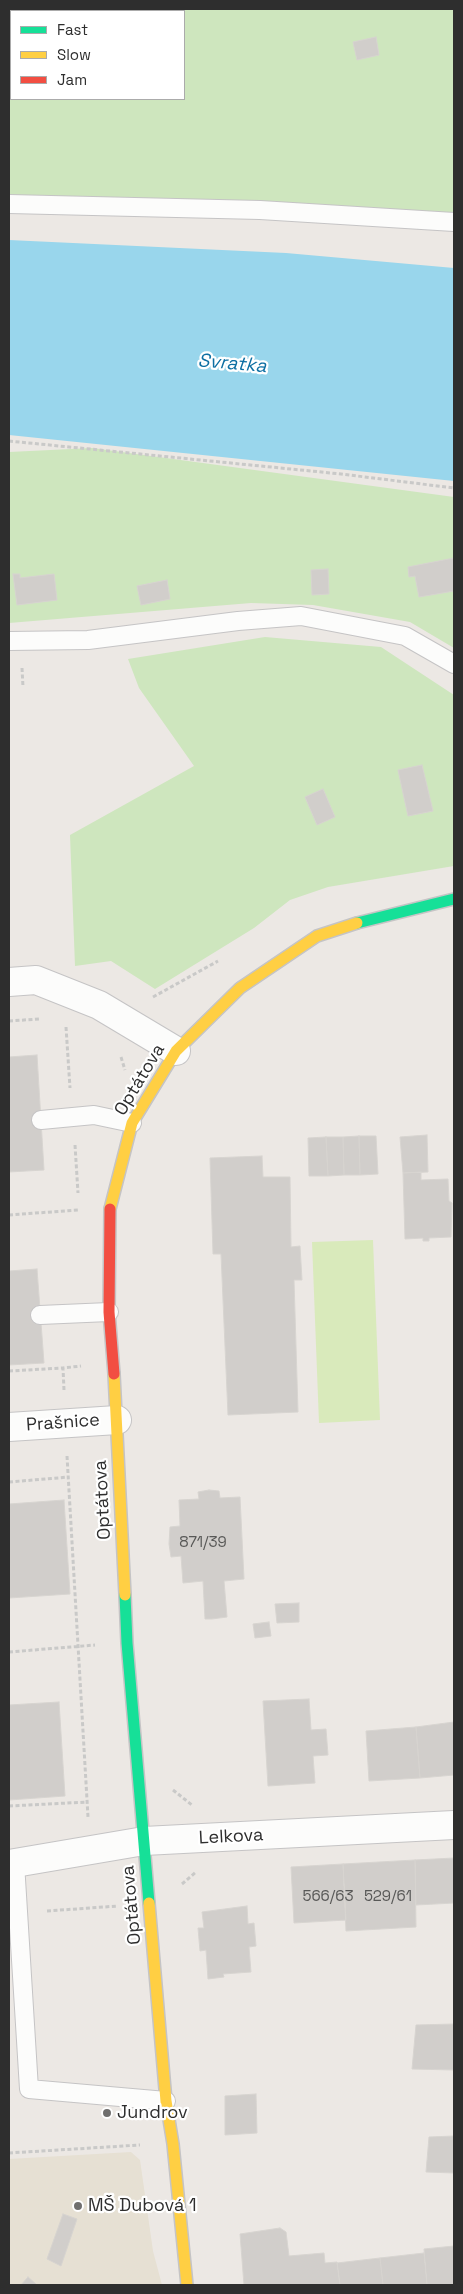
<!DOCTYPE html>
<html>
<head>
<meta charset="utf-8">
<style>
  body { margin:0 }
  #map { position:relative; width:463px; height:2294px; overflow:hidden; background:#ece8e4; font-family:"Space Grotesk",sans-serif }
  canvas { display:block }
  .frame { position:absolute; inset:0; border:10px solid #2e2e2e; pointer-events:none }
  .legend { position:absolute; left:10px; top:10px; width:175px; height:90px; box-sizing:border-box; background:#fff; border:1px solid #ababab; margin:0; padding:6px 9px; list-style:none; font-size:15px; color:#2e2e2e }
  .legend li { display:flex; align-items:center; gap:10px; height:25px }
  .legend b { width:25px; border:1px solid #ababab }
</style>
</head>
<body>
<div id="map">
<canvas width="463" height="2294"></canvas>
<div class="frame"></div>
<ul class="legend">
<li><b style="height:6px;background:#16e098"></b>Fast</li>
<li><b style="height:6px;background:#ffcf43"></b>Slow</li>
<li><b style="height:6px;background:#f24e42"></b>Jam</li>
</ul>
</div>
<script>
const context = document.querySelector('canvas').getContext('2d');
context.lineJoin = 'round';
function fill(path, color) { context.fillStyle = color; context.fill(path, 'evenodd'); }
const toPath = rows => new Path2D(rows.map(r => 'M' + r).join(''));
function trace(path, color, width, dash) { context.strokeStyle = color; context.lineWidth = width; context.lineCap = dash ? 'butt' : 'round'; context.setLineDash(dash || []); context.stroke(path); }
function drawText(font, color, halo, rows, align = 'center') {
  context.font = font + ' "Space Grotesk",sans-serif'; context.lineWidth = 4.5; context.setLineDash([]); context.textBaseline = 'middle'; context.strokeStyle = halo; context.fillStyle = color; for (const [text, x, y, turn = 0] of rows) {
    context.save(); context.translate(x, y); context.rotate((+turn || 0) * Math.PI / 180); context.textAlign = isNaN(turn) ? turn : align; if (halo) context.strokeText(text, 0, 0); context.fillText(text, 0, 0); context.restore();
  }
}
fill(toPath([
  [131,2152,140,2160,153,2251,162,2285,9,2285,9,2159]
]), '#e6e0d3');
fill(toPath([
  [9,9,454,9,454,215,257,202,9,195],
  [11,11,184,11,184,99,11,99],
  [92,448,454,497,454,648,410,622,313,605,251,603,9,623,9,452],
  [265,637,381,647,454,695,454,866,328,887,290,900,254,928,155,989,111,961,75,966,70,835,194,766,139,688,128,659]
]), '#cee6be');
fill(toPath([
  [373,1240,380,1420,319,1423,312,1242]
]), '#d9eabb');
fill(toPath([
  [9,240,286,253,454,268,454,481,9,435]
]), '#99d6ec');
const building = toPath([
  [376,37,379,55,357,60,353,42,376,37],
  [454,558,454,591,419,597,415,576,409,577,408,567,454,558],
  [328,569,329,594,312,595,311,570,328,569],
  [13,574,20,574,20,578,54,574,57,600,17,605,13,574],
  [167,580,170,599,141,605,137,586,167,580],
  [422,765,433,811,408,816,398,770,422,765],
  [323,789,335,817,317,825,305,797,323,789],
  [37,1055,44,1170,9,1172,9,1057,37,1055],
  [427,1135,428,1172,403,1173,400,1137,427,1135],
  [359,1136,360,1175,344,1175,343,1137,359,1136],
  [359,1136,376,1136,378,1174,360,1175,359,1136],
  [326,1137,328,1176,309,1176,308,1138,326,1137],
  [326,1137,343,1137,344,1175,328,1176,326,1137],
  [262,1156,263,1177,290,1177,291,1247,300,1246,302,1280,294,1280,298,1412,228,1415,221,1254,213,1254,210,1158,262,1156],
  [421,1172,421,1180,448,1179,449,1201,452,1203,451,1237,429,1238,429,1241,423,1241,423,1238,405,1239,403,1173,421,1172],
  [37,1269,44,1363,9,1365,9,1271,37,1269],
  [209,1490,219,1491,220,1498,240,1497,244,1579,224,1581,227,1617,212,1619,205,1619,203,1581,183,1583,181,1556,171,1557,169,1544,170,1527,180,1526,179,1500,199,1499,198,1492,209,1490],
  [64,1500,70,1594,9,1598,9,1504,64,1500],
  [299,1603,299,1622,277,1623,275,1604,299,1603],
  [269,1622,271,1636,255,1638,253,1624,269,1622],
  [309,1699,311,1730,326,1729,328,1755,313,1756,315,1783,268,1786,263,1701,309,1699],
  [59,1702,65,1796,9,1800,9,1705,59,1702],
  [454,1722,454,1775,420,1778,416,1727,454,1722],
  [416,1727,420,1778,369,1781,366,1731,416,1727],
  [454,1858,454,1903,416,1905,415,1860,454,1858],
  [415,1860,416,1927,346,1931,343,1864,415,1860],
  [343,1864,346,1920,294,1923,291,1867,343,1864],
  [247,1906,248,1924,254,1923,256,1946,249,1947,251,1972,223,1974,224,1977,208,1979,206,1950,200,1951,198,1928,204,1928,202,1912,247,1906],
  [454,2024,454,2070,412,2069,416,2025,454,2024],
  [256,2094,257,2133,225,2135,225,2096,256,2094],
  [454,2136,454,2173,426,2172,429,2137,454,2136],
  [63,2214,77,2219,61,2266,47,2259,63,2214],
  [280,2228,286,2232,289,2256,324,2253,325,2263,337,2262,340,2285,244,2285,240,2234,280,2228],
  [454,2246,454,2285,427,2285,424,2249,454,2246],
  [424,2253,427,2285,383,2285,380,2258,424,2253],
  [380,2258,383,2285,340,2285,337,2263,380,2258],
  [28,2277,37,2285,21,2285,28,2277]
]);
fill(building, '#d1cecb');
trace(building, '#d7d4d0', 1);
const lane = toPath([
  [9,204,260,210,454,222],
  [9,641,88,640,238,621,301,616,405,636,454,664],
  [41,1120,94,1115,132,1123],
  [40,1315,109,1312],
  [15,1863,29,2089,166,2101]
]);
const street = toPath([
  [9,982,36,980,99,1005,176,1051],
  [9,1427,117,1420],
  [9,1864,144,1841,454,1825]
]);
const fast = toPath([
  [357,923,454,899],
  [125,1595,127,1643,149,1903]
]);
const slow = toPath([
  [110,1209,132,1123,176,1051,240,988,317,936,357,923],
  [114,1374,125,1595],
  [149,1903,166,2101,173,2144,187,2285]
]);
const jam = toPath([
  [110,1209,109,1312,114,1374]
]);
trace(lane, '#c5c4c5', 20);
trace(street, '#c5c4c5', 30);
trace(fast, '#c5c4c5', 14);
trace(slow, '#c5c4c5', 14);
trace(jam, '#c5c4c5', 14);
trace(toPath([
  [9,441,341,474,454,488],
  [22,668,23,687],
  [153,997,218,961],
  [9,1021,39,1019],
  [66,1027,70,1088],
  [121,1057,125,1070],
  [75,1145,78,1193],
  [9,1215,78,1210],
  [9,1371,63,1368],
  [64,1390,63,1368,81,1366],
  [67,1456,88,1817],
  [9,1482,69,1477],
  [9,1652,95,1645],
  [173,1790,192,1805],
  [9,1806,88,1802],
  [182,1884,196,1872],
  [47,1911,118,1906],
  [9,2153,140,2145]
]), '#c9c9c8', 3, [4, 2.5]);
trace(lane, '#fcfcfb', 18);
trace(street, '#fcfcfb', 28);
trace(fast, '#16e098', 11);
trace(slow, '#ffcf43', 11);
trace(jam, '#f24e42', 11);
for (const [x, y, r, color] of [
  [107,2113,5,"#706f6e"],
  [78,2206,5,"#706f6e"]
]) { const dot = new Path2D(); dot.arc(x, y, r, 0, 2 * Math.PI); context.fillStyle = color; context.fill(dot); trace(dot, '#fff', 2); }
drawText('15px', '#585857', null, [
  ["871/39",203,1543],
  ["566/63",328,1897],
  ["529/61",388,1897]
]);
drawText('18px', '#2e2e2e', '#fff', [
  ["Optátova",140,1080,-59],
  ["Prašnice",63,1423,-4],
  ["Optátova",103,1500,-93],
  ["Lelkova",231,1837,-3],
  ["Optátova",132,1905,-95]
]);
drawText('18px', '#2e2e2e', '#fff', [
  ["Jundrov",117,2113],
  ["MŠ Dubová 1",88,2206]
], 'left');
drawText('italic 19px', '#0d6fa3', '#fff', [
  ["Svratka",232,364,5]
]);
</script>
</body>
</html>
